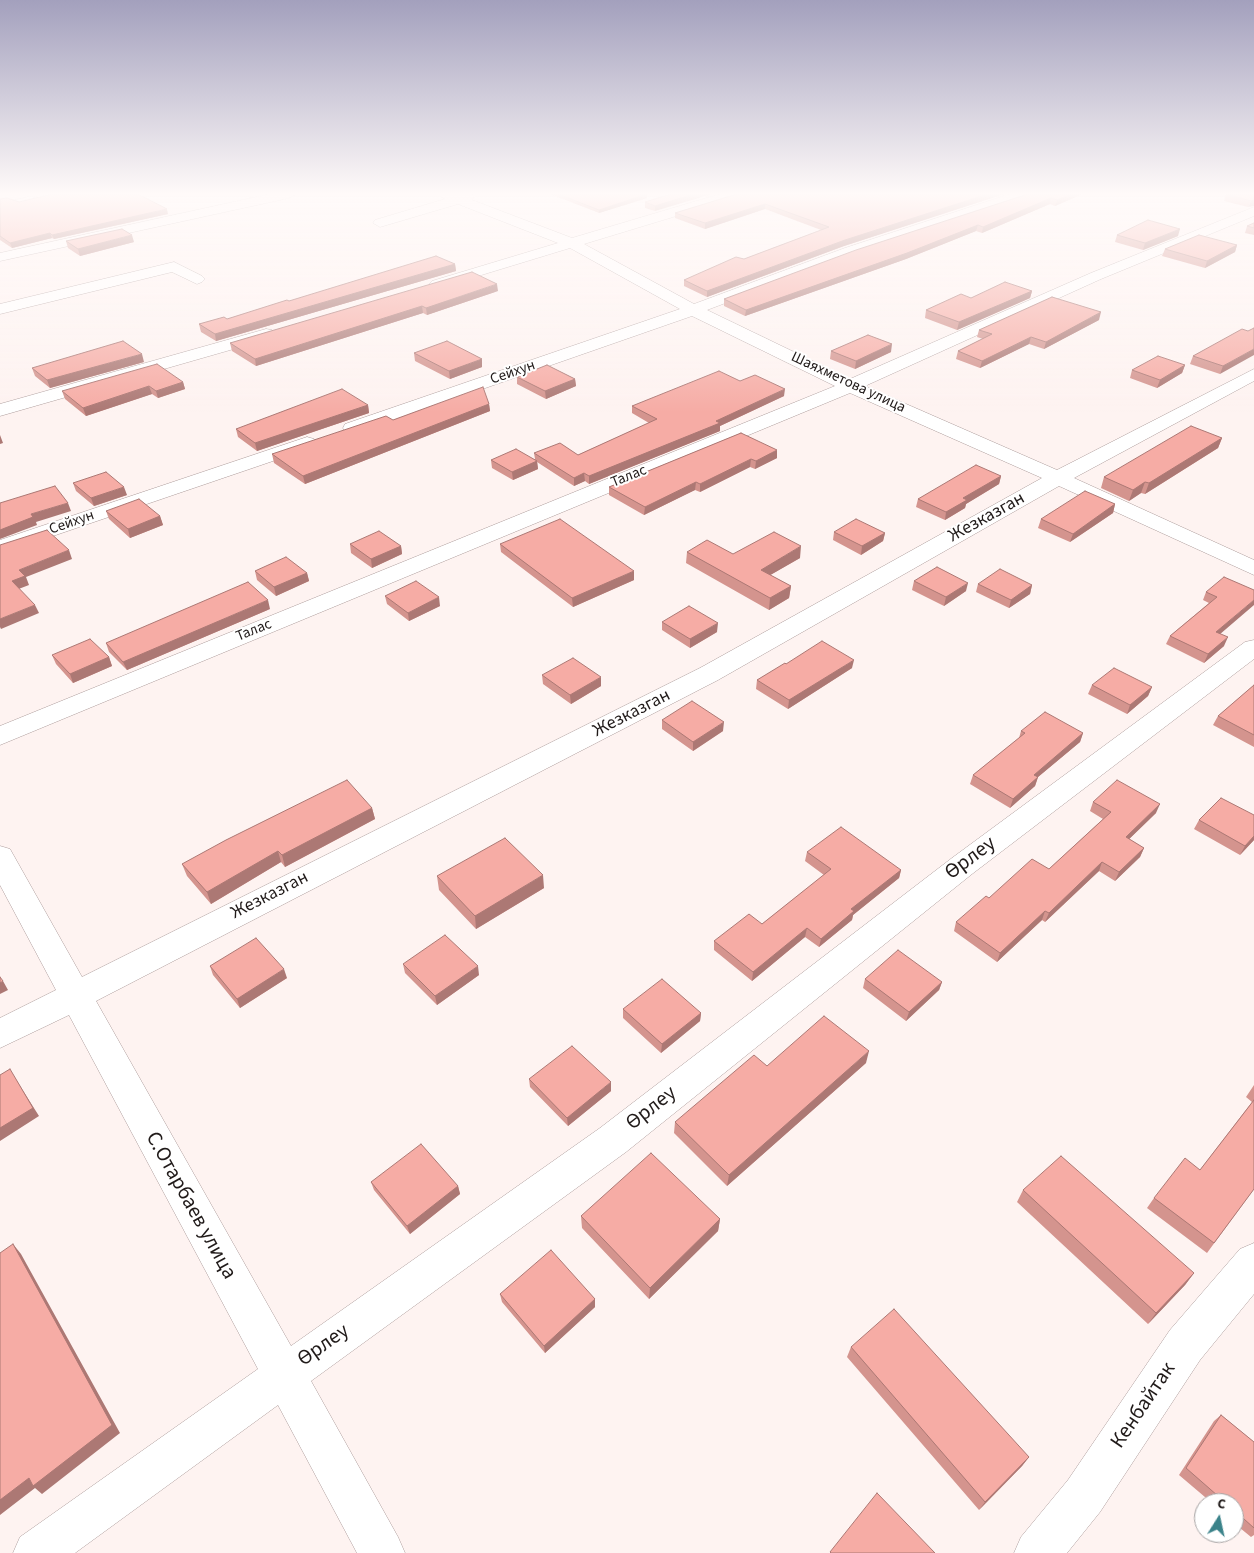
<!DOCTYPE html>
<html>
<head>
<meta charset="utf-8">
<style>
  body { margin:0 }
  #map { position:relative; width:1254px; height:1553px; overflow:hidden; background:#fef3f1; font-family:"Source Sans 3",sans-serif }
  canvas { display:block }
  .north { position:absolute; left:1194px; top:1493px; width:50px; height:50px; box-sizing:border-box; background:#fff; border:1px solid #a6a3a3; border-radius:50%; rotate:10deg; font-size:14px; font-weight:700; line-height:20px; text-align:center; color:#201a19 }
  .north::after { content:''; display:block; margin:auto; width:18px; height:22px; background:#3b838a; clip-path:polygon(50% 0,100% 100%,50% 72%,0 100%) }
</style>
</head>
<body>
<div id="map">
<canvas width="1254" height="1553"></canvas>
<div class="north">С</div>
</div>
<script>
const context = document.querySelector('canvas').getContext('2d');
context.lineJoin = 'round';
const toPath = rows => new Path2D(rows.map(r => 'M' + r).join(''));
function trace(path, color, width, dash) { context.strokeStyle = color; context.lineWidth = width; context.lineCap = dash ? 'butt' : 'round'; context.setLineDash(dash || []); context.stroke(path); }
function fill(path, color) { context.fillStyle = color; context.fill(path, 'evenodd'); }
function drawText(font, color, halo, rows, align = 'center') {
  context.font = font + ' "Source Sans 3",sans-serif'; context.lineWidth = 4; context.setLineDash([]); context.textBaseline = 'middle'; context.strokeStyle = halo; context.fillStyle = color; for (const [text, x, y, turn = 0] of rows) {
    context.save(); context.translate(x, y); context.rotate((+turn || 0) * Math.PI / 180); context.textAlign = isNaN(turn) ? turn : align; if (halo) context.strokeText(text, 0, 0); context.fillText(text, 0, 0); context.restore();
  }
}
const minor = toPath([
  [0,194,29,194,27,197,0,202,0,194],
  [270,194,296,194,289,198,0,261,0,253,270,194],
  [437,194,472,194,474,197,472,200,572,238,720,194,741,194,739,197,584,244,694,304,845,248,1010,194,1031,194,1029,197,855,254,707,310,850,379,1091,273,1254,207,1254,216,1101,279,865,386,1057,470,1254,369,1254,381,1074,478,1254,560,1254,575,1059,486,718,680,96,1001,291,1346,600,1128,952,858,1245,642,1254,640,1254,659,972,874,626,1152,311,1381,398,1537,405,1553,357,1553,278,1405,75,1553,13,1553,20,1537,258,1369,69,1015,0,1048,0,1018,56,990,0,885,0,846,10,849,82,977,700,668,1042,478,850,393,0,745,0,726,835,386,692,316,359,432,352,434,345,432,343,428,345,424,680,309,570,248,442,287,432,287,429,284,432,281,558,243,458,204,380,227,373,223,375,220,445,199,437,194],
  [174,262,202,276,205,279,202,282,197,284,172,272,0,314,0,304,174,262],
  [266,329,272,330,274,334,272,338,0,416,0,404,266,329],
  [307,437,314,439,317,443,314,447,0,554,0,540,307,437],
  [1254,1243,1254,1294,1200,1360,1100,1512,1067,1553,1014,1553,1021,1537,1068,1480,1170,1330,1240,1249,1254,1243]
]);
trace(minor, '#ad9c9b', 1);
fill(minor, '#fff');
fill(toPath([
  [550,194,646,194,647,198,599,213],
  [671,194,655,211,645,208,645,202],
  [737,194,1004,194,844,246,707,297,684,286,684,280,744,259,821,230,765,209,705,229,675,218,675,213],
  [1028,194,1082,194,1055,206,1050,204,982,233,976,231,906,259,745,316,724,306,724,299],
  [1226,194,1254,194,1248,207,1224,201],
  [0,199,19,202,168,214,54,239,52,238,12,248,0,240],
  [1254,223,1254,235,1245,233,1247,226],
  [1117,235,1178,236,1143,250,1115,242],
  [66,241,134,242,80,256,68,248],
  [1237,245,1235,252,1205,268,1162,256,1165,249],
  [455,264,456,271,216,341,201,332,199,324,227,319,289,301],
  [498,291,427,315,423,313,256,366,232,351,230,343],
  [1032,291,1030,298,957,330,925,318,926,310,971,298],
  [1099,320,1044,349,1029,344,980,368,956,359,958,351,983,339,977,337,979,330],
  [1248,331,1220,374,1190,364,1193,356],
  [831,351,891,352,855,369,830,359],
  [414,353,482,367,450,379,415,361],
  [144,362,50,388,35,376,32,368],
  [1185,365,1182,373,1157,388,1130,378,1132,370],
  [517,377,575,379,576,386,546,399,517,384],
  [740,381,784,396,720,426,720,431,589,484,585,481,574,486,537,462,538,469,513,480,492,468,491,460,535,459,534,453,578,455,649,423,632,413,632,406],
  [183,382,185,389,158,398,152,394,86,416,65,399,62,391],
  [489,404,490,411,305,484,274,463,272,454,393,420],
  [368,405,369,413,257,451,238,437,236,429],
  [741,433,777,458,755,469,750,467,700,492,695,490,644,515,609,495,609,487],
  [1222,438,1218,448,1145,494,1141,493,1129,501,1101,488,1104,477],
  [1001,476,999,484,966,504,965,508,945,520,916,507,918,499],
  [73,483,127,495,94,506,76,491],
  [1115,504,1113,513,1070,542,1038,528,1041,519],
  [106,511,160,516,163,525,130,538,109,519],
  [834,532,885,533,883,541,861,555,833,540],
  [350,544,401,546,402,554,372,568,351,553],
  [500,544,634,580,573,607,501,552],
  [687,552,733,554,800,558,770,575,791,586,789,598,769,610,686,563],
  [255,571,307,573,309,581,276,596,257,580],
  [914,581,966,591,944,606,912,590],
  [978,584,1032,585,1030,594,1009,608,976,592],
  [1254,590,1220,634,1224,646,1204,663,1166,644,1170,636,1209,603,1203,600,1206,592],
  [385,596,440,606,409,621,387,604],
  [270,609,127,670,109,652,106,643],
  [662,622,717,632,690,648,662,630],
  [52,655,109,657,112,666,73,683,56,664],
  [786,664,852,668,788,709,756,689,757,680],
  [542,675,601,686,571,704,543,684],
  [1092,685,1152,687,1148,696,1127,714,1088,694],
  [1254,685,1254,747,1213,725,1218,716],
  [662,720,723,731,693,751,662,729],
  [1021,731,1083,733,1080,742,1038,777,1035,786,1010,808,970,784,973,775,1019,738],
  [1093,802,1156,813,1129,839,1144,848,1140,857,1115,881,1099,871,1045,922,1042,920,997,962,954,931,956,922,989,898,1049,869,1103,819,1090,811],
  [372,808,375,819,285,867,281,862,211,904,187,876,182,864],
  [1254,815,1254,840,1240,855,1194,829,1199,820],
  [807,852,901,870,899,878,853,915,852,920,819,947,805,937,752,981,714,950,714,941,762,924,824,875,805,861],
  [437,876,544,888,476,929,439,890],
  [403,964,479,975,437,1005,405,973],
  [210,966,287,978,240,1008,213,975],
  [865,979,942,982,939,990,906,1021,863,988],
  [623,1009,701,1013,700,1021,661,1053,623,1018],
  [866,1063,727,1186,674,1133,675,1122],
  [529,1079,611,1091,568,1126,530,1087],
  [1254,1085,1254,1189,1207,1253,1147,1208,1154,1198,1200,1170,1252,1102,1246,1097],
  [371,1182,458,1186,460,1194,410,1234,374,1190],
  [1023,1190,1194,1273,1185,1285,1148,1324,1017,1202],
  [581,1216,720,1219,718,1231,649,1299,582,1228],
  [500,1294,595,1299,595,1307,545,1353,502,1302],
  [851,1347,1029,1457,1022,1466,979,1510,847,1357],
  [1221,1415,1254,1442,1254,1535,1251,1537,1234,1523,1234,1503,1212,1503,1179,1475,1214,1421]
]), '#d4948e');
fill(toPath([
  [647,194,647,198,599,213,599,210],
  [694,194,712,194,655,211,655,206],
  [988,194,1004,194,844,246,707,297,707,291,845,240],
  [1071,194,1082,194,1055,206,1057,200],
  [1051,198,1050,204,982,233,983,227],
  [1254,200,1254,206,1248,207,1251,201],
  [765,204,765,209,705,229,705,223],
  [167,209,168,214,54,239,52,235],
  [978,225,976,231,906,259,745,316,746,310],
  [1180,229,1178,236,1143,250,1145,243],
  [50,233,52,238,12,248,10,243],
  [132,235,134,242,80,256,78,249],
  [1237,245,1235,252,1205,268,1207,261],
  [455,264,456,271,216,341,215,334],
  [497,284,498,291,427,315,426,308],
  [1032,291,1030,298,957,330,959,322],
  [422,306,423,313,256,366,255,359],
  [1101,312,1099,320,1044,349,1046,342],
  [1031,337,1029,344,980,368,982,361],
  [892,344,891,352,855,369,856,361],
  [1254,349,1254,355,1220,374,1223,366],
  [142,354,144,362,50,388,47,380],
  [482,359,482,367,450,379,449,371],
  [1185,365,1182,373,1157,388,1160,380],
  [575,379,576,386,546,399,545,391],
  [183,382,185,389,158,398,156,391],
  [149,386,152,394,86,416,83,408],
  [785,389,784,396,720,426,720,431,589,484,589,476,716,421],
  [489,404,490,411,305,484,303,476],
  [368,405,369,413,257,451,255,443],
  [0,435,3,443,0,444],
  [1222,438,1218,448,1145,494,1149,483],
  [777,450,777,458,755,469,756,461],
  [751,459,750,467,700,492,700,484],
  [537,461,538,469,513,480,512,472],
  [584,473,585,481,574,486,574,478],
  [1001,476,999,484,966,504,965,508,945,520,946,512,963,498],
  [696,482,695,490,644,515,645,507],
  [1145,482,1141,493,1129,501,1133,490],
  [124,487,127,495,94,506,91,498],
  [68,503,71,511,36,522,37,525,0,539,0,530,31,514],
  [1115,504,1113,513,1070,542,1073,534],
  [160,516,163,525,130,538,128,529],
  [885,533,883,541,861,555,862,546],
  [401,546,402,554,372,568,371,559],
  [801,546,800,558,760,581,761,570],
  [69,550,72,559,26,577,29,585,16,590,12,581,19,570],
  [634,571,634,580,573,607,572,598],
  [307,573,309,581,276,596,274,587],
  [968,583,966,591,944,606,946,597],
  [1032,585,1030,594,1009,608,1011,600],
  [791,586,789,598,769,610,770,598],
  [439,597,440,606,409,621,408,613],
  [268,600,270,609,127,670,123,662],
  [1254,600,1254,605,1212,641,1216,632],
  [35,605,39,613,1,629,0,627,0,619],
  [718,623,717,632,690,648,690,639],
  [1228,637,1224,646,1204,663,1208,654],
  [109,657,112,666,73,683,70,674],
  [854,660,852,668,788,709,789,700],
  [601,677,601,686,571,704,570,695],
  [1152,687,1148,696,1127,714,1130,705],
  [724,722,723,731,693,751,693,742],
  [1083,733,1080,742,1038,777,1035,786,1010,808,1013,799,1034,775],
  [1160,804,1156,813,1122,846,1126,837],
  [372,808,375,819,285,867,282,855],
  [1254,836,1254,840,1240,855,1245,846],
  [1144,848,1140,857,1115,881,1119,872],
  [278,851,281,862,211,904,207,892],
  [1102,862,1099,871,1045,922,1049,913],
  [901,870,899,878,853,915,852,920,819,947,821,939,851,909],
  [543,875,544,888,476,929,475,916],
  [1045,911,1042,920,997,962,1000,953],
  [807,928,805,937,752,981,753,972],
  [478,966,479,975,437,1005,435,996],
  [284,969,287,978,240,1008,237,999],
  [3,981,8,990,0,994,0,983],
  [942,982,939,990,906,1021,909,1012],
  [701,1013,700,1021,661,1053,662,1044],
  [869,1051,866,1063,727,1186,729,1175],
  [15,1078,39,1116,0,1141,0,1128],
  [611,1082,611,1091,568,1126,567,1118],
  [458,1186,460,1194,410,1234,407,1226],
  [720,1219,718,1231,649,1299,650,1288],
  [13,1244,21,1254,120,1433,42,1494,35,1488,0,1515,0,1500],
  [1194,1273,1185,1285,1148,1324,1156,1313],
  [595,1299,595,1307,545,1353,544,1346],
  [1029,1457,1022,1466,979,1510,985,1502]
]), '#ac7874');
const building = toPath([
  [52,194,138,194,167,209,52,235,50,233,10,243,0,236,0,199,7,198,19,202,52,194],
  [558,194,647,194,599,210,558,194],
  [671,194,694,194,655,206,645,202,671,194],
  [737,194,988,194,845,240,707,291,684,280,736,257,744,259,829,227,765,204,705,223,675,213,737,194],
  [1028,194,1071,194,1057,200,1051,198,983,227,978,225,907,253,746,310,724,299,856,250,1028,194],
  [1226,194,1254,194,1254,200,1251,201,1226,194],
  [1148,220,1180,229,1145,243,1117,235,1148,220],
  [1254,223,1254,228,1247,226,1254,223],
  [122,229,132,235,78,249,66,241,122,229],
  [1199,235,1237,245,1207,261,1165,249,1199,235],
  [436,256,455,264,215,334,199,324,224,317,227,319,287,300,289,301,436,256],
  [472,272,497,284,426,308,422,306,255,359,230,343,472,272],
  [1005,282,1032,291,959,322,926,310,961,294,971,298,1005,282],
  [1052,297,1101,312,1046,342,1031,337,982,361,958,351,992,334,979,330,1052,297],
  [1254,328,1254,349,1223,366,1193,356,1242,329,1248,331,1254,328],
  [868,335,892,344,856,361,831,351,868,335],
  [123,341,142,354,47,380,32,368,123,341],
  [447,341,482,359,449,371,414,353,447,341],
  [1158,356,1185,365,1160,380,1132,370,1158,356],
  [157,364,183,382,156,391,149,386,83,408,62,391,157,364],
  [547,365,575,379,545,391,517,377,547,365],
  [719,371,740,381,755,375,785,389,716,421,720,423,589,476,584,473,574,478,534,453,560,443,578,455,657,419,632,406,719,371],
  [483,387,489,404,303,476,272,454,386,416,393,420,483,387],
  [342,389,368,405,255,443,236,429,342,389],
  [1191,426,1222,438,1149,483,1145,482,1133,490,1104,477,1191,426],
  [741,433,777,450,756,461,751,459,700,484,696,482,645,507,609,487,741,433],
  [516,449,537,461,512,472,491,460,516,449],
  [976,465,1001,476,963,498,967,500,946,512,918,499,976,465],
  [106,472,124,487,91,498,73,483,106,472],
  [55,486,68,503,31,514,33,517,0,530,0,503,55,486],
  [1085,491,1115,504,1073,534,1041,519,1085,491],
  [139,499,160,516,128,529,106,511,139,499],
  [560,519,634,571,572,598,500,544,560,519],
  [856,519,885,533,862,546,834,532,856,519],
  [47,530,69,550,19,570,25,576,12,581,35,605,0,619,0,545,47,530],
  [379,531,401,546,371,559,350,544,379,531],
  [774,532,801,546,761,570,791,586,770,598,687,552,707,540,733,554,774,532],
  [286,557,307,573,274,587,255,571,286,557],
  [937,567,968,583,946,597,914,581,937,567],
  [1000,569,1032,585,1011,600,978,584,1000,569],
  [1224,577,1254,590,1254,600,1216,632,1228,637,1208,654,1170,636,1217,597,1206,592,1224,577],
  [416,581,439,597,408,613,385,596,416,581],
  [248,582,268,600,123,662,106,643,248,582],
  [689,606,718,623,690,639,662,622,689,606],
  [90,639,109,657,70,674,52,655,90,639],
  [822,641,854,660,789,700,757,680,785,663,786,664,822,641],
  [573,658,601,677,570,695,542,675,573,658],
  [1114,668,1152,687,1130,705,1092,685,1114,668],
  [1254,685,1254,735,1218,716,1254,685],
  [692,701,724,722,693,742,662,720,692,701],
  [1045,712,1083,733,1034,775,1038,777,1013,799,973,775,1025,733,1021,731,1045,712],
  [347,780,372,808,282,855,278,851,207,892,182,864,226,840,347,780],
  [1117,780,1160,804,1126,837,1144,848,1119,872,1102,862,1049,913,1045,911,1000,953,956,922,986,896,989,898,1032,859,1049,869,1111,812,1093,802,1117,780],
  [1221,798,1254,815,1254,836,1245,846,1199,820,1221,798],
  [841,827,901,870,851,909,854,911,821,939,807,928,753,972,714,941,749,914,762,924,831,869,807,852,841,827],
  [505,838,543,875,475,916,437,876,505,838],
  [445,935,478,966,435,996,403,964,445,935],
  [256,938,284,969,237,999,210,966,256,938],
  [898,950,942,982,909,1012,865,979,898,950],
  [0,977,3,981,0,983,0,977],
  [662,979,701,1013,662,1044,623,1009,662,979],
  [824,1016,869,1051,729,1175,675,1122,754,1055,767,1066,824,1016],
  [572,1046,611,1082,567,1118,529,1079,572,1046],
  [10,1069,33,1108,0,1128,0,1075,10,1069],
  [1254,1100,1254,1189,1214,1243,1154,1198,1185,1158,1200,1170,1254,1100],
  [421,1144,458,1186,407,1226,371,1182,421,1144],
  [651,1153,720,1219,650,1288,581,1216,651,1153],
  [1061,1156,1194,1273,1156,1313,1023,1190,1061,1156],
  [13,1244,112,1425,33,1486,29,1478,0,1500,0,1253,13,1244],
  [551,1250,595,1299,544,1346,500,1294,551,1250],
  [894,1309,1029,1457,985,1502,851,1347,894,1309],
  [1221,1415,1254,1442,1254,1528,1234,1510,1234,1503,1226,1503,1186,1468,1221,1415],
  [877,1493,935,1553,831,1553,830,1552,877,1493]
]);
fill(building, '#f6aca5');
trace(building, '#ac7874', 1);
const sky = context.createLinearGradient(0, 0, 0, 412);
sky.addColorStop(0, '#a3a0bd');
sky.addColorStop(0.47, '#fffaf9');
sky.addColorStop(1, '#fffaf900');
context.fillStyle = sky;
context.fillRect(0, 0, 1254, 412);
drawText('15px', '#201a19', '#fff', [
  ["Сейхун",513,373,-19],
  ["Шаяхметова улица",848,383,25],
  ["Талас",629,477,-22],
  ["Сейхун",72,523,-19],
  ["Талас",254,631,-22]
]);
drawText('18px', '#201a19', '#fff', [
  ["Жезказган",987,518,-29],
  ["Жезказган",632,714,-27],
  ["Жезказган",270,896,-27]
]);
drawText('21px', '#201a19', '#fff', [
  ["Өрлеу",971,859,-37],
  ["Өрлеу",652,1109,-38],
  ["С.Отарбаев улица",190,1206,61],
  ["Өрлеу",324,1346,-35],
  ["Кенбайтак",1144,1406,-56]
]);
</script>
</body>
</html>
